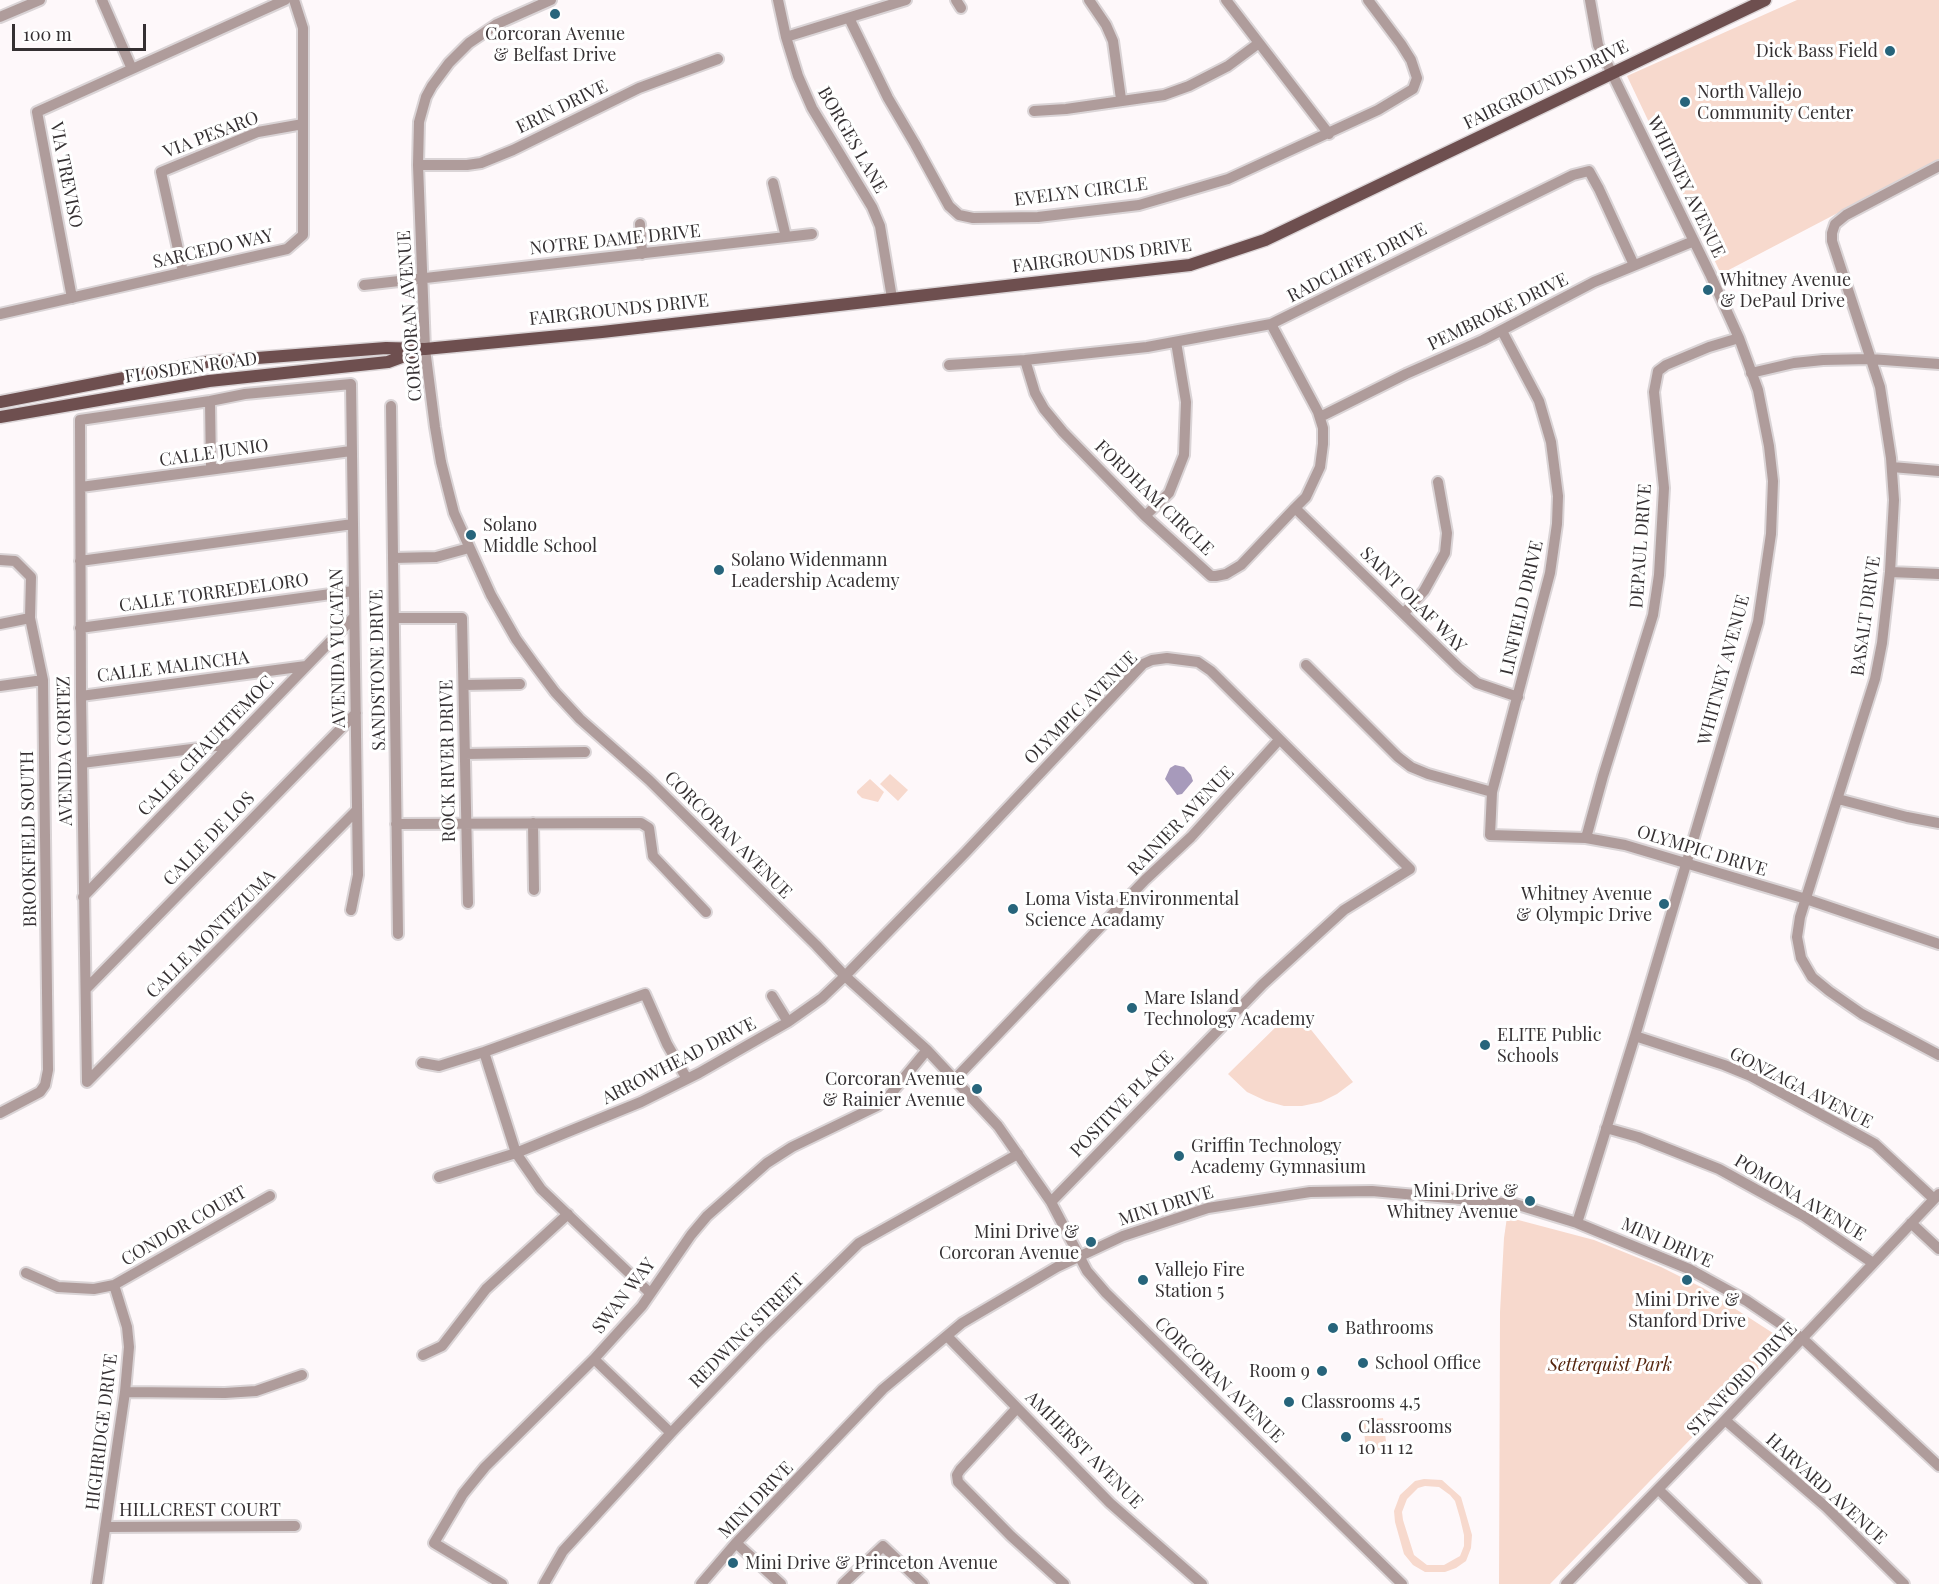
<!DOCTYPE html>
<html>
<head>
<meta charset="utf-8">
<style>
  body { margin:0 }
  #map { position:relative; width:1939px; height:1584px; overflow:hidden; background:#fef8fa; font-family:"Playfair Display",serif }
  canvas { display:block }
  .scale { position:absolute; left:12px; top:24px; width:134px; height:27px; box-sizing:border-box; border:3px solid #353032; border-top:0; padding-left:8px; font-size:18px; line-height:21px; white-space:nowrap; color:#353032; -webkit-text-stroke:4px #fff; paint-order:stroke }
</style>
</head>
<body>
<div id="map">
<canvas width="1939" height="1584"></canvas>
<div class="scale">100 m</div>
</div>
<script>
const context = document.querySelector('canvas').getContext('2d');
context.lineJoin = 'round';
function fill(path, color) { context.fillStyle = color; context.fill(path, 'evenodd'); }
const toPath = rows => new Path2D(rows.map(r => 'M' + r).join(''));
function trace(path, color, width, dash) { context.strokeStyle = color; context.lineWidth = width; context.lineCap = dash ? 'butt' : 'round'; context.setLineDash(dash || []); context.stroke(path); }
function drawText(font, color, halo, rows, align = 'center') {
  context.font = font + ' "Playfair Display",serif'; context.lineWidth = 6; context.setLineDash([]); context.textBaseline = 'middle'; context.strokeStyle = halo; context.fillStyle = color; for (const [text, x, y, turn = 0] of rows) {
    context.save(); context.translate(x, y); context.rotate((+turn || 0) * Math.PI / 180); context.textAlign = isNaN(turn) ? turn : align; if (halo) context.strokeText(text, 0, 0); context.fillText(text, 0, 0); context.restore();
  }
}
fill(toPath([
  [1797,0,1939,0,1939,160,1721,274,1627,76],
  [890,774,908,790,898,801,880,784],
  [870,779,884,792,878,802,862,798,857,793,857,791],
  [1300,1016,1353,1082,1337,1094,1321,1102,1302,1106,1284,1106,1266,1101,1247,1092,1228,1074,1286,1017],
  [1507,1217,1594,1240,1661,1267,1703,1288,1779,1337,1780,1341,1780,1347,1550,1584,1499,1584,1500,1312,1504,1238],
  [1383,1418,1387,1449,1366,1451,1363,1420],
  [1424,1479,1442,1480,1461,1497,1472,1535,1471,1548,1466,1561,1456,1568,1445,1572,1425,1572,1413,1565,1404,1554,1395,1522,1394,1511,1400,1495,1415,1481],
  [1425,1486,1439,1487,1450,1495,1455,1501,1460,1518,1464,1535,1464,1546,1460,1556,1444,1565,1427,1565,1414,1555,1403,1520,1402,1512,1407,1499,1418,1488]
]), '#f7d9cd');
fill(toPath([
  [1175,765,1184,767,1191,775,1193,781,1182,794,1177,795,1165,779,1170,768]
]), '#a79abb');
const minor = toPath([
  [102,0,132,69],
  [551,0,497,24,469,43,449,63,432,86,426,97,419,122,418,165,425,349,435,427,441,462,454,513,491,595,516,639,534,664,555,692,580,719,649,780,816,945,845,976,927,1050,998,1126,1051,1202,1087,1271,1106,1293,1402,1584],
  [778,0,786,37,798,76,812,108,872,207,880,226,892,298],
  [956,0,961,8],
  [1089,0,1106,25,1113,41,1121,99],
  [1226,0,1329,134],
  [0,17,40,0],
  [849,18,888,98,915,144,949,206,959,215,973,218,1038,217,1139,205,1228,179,1378,110,1413,89,1417,78,1411,60,1401,44,1368,0],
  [786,37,906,0],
  [1034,111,1066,109,1164,95,1189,86,1228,66,1259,43],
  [418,165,467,165,481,163,513,150,639,88,718,59],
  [1939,166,1846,215,1835,224,1832,233,1832,241,1880,387,1891,458,1894,500,1890,572,1882,643,1875,679,1800,917,1797,937,1801,958,1812,977,1829,991,1862,1014,1939,1055],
  [773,183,786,237],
  [640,224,642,254],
  [183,272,161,172,258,132,303,124],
  [364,285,812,234],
  [72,298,37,112,285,0],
  [0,314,287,249,303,235,303,28,294,0],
  [1502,331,1539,401,1551,442,1558,496,1557,524,1550,573,1492,792,1490,835,1586,838,1625,845,1806,899,1939,944],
  [1025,360,1035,393,1044,409,1063,432,1145,516,1211,576,1216,576,1226,574,1241,565,1295,508,1306,497,1320,467,1323,444,1323,428,1318,412,1271,324],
  [949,365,1025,360,1147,347,1271,324,1573,175,1589,171,1599,189,1634,265],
  [1751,373,1794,363,1823,360,1870,359,1939,364],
  [210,401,211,469],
  [391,406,398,934],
  [1320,417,1406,374,1483,340,1594,282,1694,241],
  [1892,467,1939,471],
  [81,487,351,451],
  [1295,508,1459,668,1477,683,1518,697],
  [1145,516,1169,493,1184,455,1186,402,1176,342],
  [393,558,436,557,469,548],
  [0,560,15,561,31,577,30,618,43,680,48,1070,45,1085,40,1092,0,1113],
  [80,561,353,524],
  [1890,572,1939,574],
  [1404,613,1424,591,1445,553,1447,533,1438,482],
  [394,618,462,618,468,903],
  [0,624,30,618],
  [80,628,353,591],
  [1306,665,1398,757,1411,767,1428,774,1492,792],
  [464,685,520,684],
  [0,686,43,680],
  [81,696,306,666],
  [465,754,585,752],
  [82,763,231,744],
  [1838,799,1907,817,1939,823],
  [533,823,534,890],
  [396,824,641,823,649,828,653,856,706,912],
  [1586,838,1603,776,1653,615,1659,575,1664,488,1654,392,1658,371,1666,365,1709,347,1739,338],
  [83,897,353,618],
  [86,989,356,713],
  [772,996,788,1022],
  [1635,1036,1724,1065,1751,1076,1784,1094,1875,1144,1934,1199],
  [484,1052,516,1153,541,1189,650,1293],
  [422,1063,439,1066,484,1052,645,994,667,1044,687,1079],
  [955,1079,1145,880,1191,837,1279,740],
  [87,1082,81,696,80,420,210,401,245,394,351,384,358,875,351,910],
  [87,1082,357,810],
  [1606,1128,1638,1137,1719,1169,1804,1216,1873,1263],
  [439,1177,516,1153,641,1102,699,1073,788,1022,822,998,845,976,966,852,1143,664,1152,660,1167,658,1198,662,1211,671,1410,869,1344,910,1263,984,1051,1202],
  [1577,1223,1635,1036,1758,622,1771,534,1773,481,1769,446,1758,390,1739,338,1710,274,1598,45,1590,0],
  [1911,1223,1939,1249],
  [26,1273,58,1287,94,1289,114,1285,270,1196],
  [947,1336,1110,1503,1202,1584],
  [423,1355,442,1346,486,1289,568,1214],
  [594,1359,671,1433],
  [125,1392,225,1393,256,1391,302,1375],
  [1017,1408,960,1470,957,1475,958,1482,1011,1536,1064,1584],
  [1725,1420,1826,1507,1904,1584],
  [1659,1490,1756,1584],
  [106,1527,295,1526],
  [736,1543,781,1584],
  [97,1584,125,1392,129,1347,127,1327,114,1285],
  [502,1584,434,1543,463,1494,485,1467,594,1359,642,1306,691,1235,707,1216,767,1163,792,1147,877,1106,889,1096,927,1050],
  [544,1584,563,1551,671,1433,761,1339,859,1243,1018,1154],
  [701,1584,736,1543,883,1389,962,1323,1057,1267,1123,1236,1208,1208,1310,1192,1372,1191,1515,1204,1577,1223,1689,1269,1747,1301,1803,1339,1939,1466],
  [843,1584,883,1546,923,1584],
  [1566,1584,1725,1420,1939,1194]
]);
const major = toPath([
  [0,402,206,362,386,348,425,349,602,332,1190,265,1265,240,1765,0],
  [0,417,209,381,388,362,418,351]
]);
trace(minor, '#dad4d6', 14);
trace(major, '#dad4d6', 15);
trace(minor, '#af9c9b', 10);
trace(major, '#6e4f4f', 12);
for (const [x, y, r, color] of [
  [555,14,6,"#27647b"],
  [1890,51,6,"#27647b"],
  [1685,102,6,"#27647b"],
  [1708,290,6,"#27647b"],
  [471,535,6,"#27647b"],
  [719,570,6,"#27647b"],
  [1664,904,6,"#27647b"],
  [1013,909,6,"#27647b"],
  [1132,1008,6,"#27647b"],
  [1485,1045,6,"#27647b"],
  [977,1089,6,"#27647b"],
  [1179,1156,6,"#27647b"],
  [1530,1201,6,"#27647b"],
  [1091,1242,6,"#27647b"],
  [1143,1280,6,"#27647b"],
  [1687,1280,6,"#27647b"],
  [1333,1328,6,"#27647b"],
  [1363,1363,6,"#27647b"],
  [1322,1371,6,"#27647b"],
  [1289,1402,6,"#27647b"],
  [1346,1437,6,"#27647b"],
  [733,1563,6,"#27647b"]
]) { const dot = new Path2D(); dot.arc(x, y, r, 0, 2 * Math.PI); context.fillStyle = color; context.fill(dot); trace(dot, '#fff', 2); }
drawText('18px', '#353032', '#fff', [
  ["Corcoran Avenue",555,34,"center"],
  ["& Belfast Drive",555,55,"center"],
  ["Dick Bass Field",1878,51,"right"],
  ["North Vallejo",1697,92],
  ["Community Center",1697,113],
  ["Whitney Avenue",1720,280],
  ["& DePaul Drive",1720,301],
  ["Solano",483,525],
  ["Middle School",483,546],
  ["Solano Widenmann",731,560],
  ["Leadership Academy",731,581],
  ["Whitney Avenue",1652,894,"right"],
  ["& Olympic Drive",1652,915,"right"],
  ["Loma Vista Environmental",1025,899],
  ["Science Acadamy",1025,920],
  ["Mare Island",1144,998],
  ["Technology Academy",1144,1019],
  ["ELITE Public",1497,1035],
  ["Schools",1497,1056],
  ["Corcoran Avenue",965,1079,"right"],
  ["& Rainier Avenue",965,1100,"right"],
  ["Griffin Technology",1191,1146],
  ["Academy Gymnasium",1191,1167],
  ["Mini Drive &",1518,1191,"right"],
  ["Whitney Avenue",1518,1212,"right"],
  ["Mini Drive &",1079,1232,"right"],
  ["Corcoran Avenue",1079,1253,"right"],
  ["Vallejo Fire",1155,1270],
  ["Station 5",1155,1291],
  ["Mini Drive &",1687,1300,"center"],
  ["Stanford Drive",1687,1321,"center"],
  ["Bathrooms",1345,1328],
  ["School Office",1375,1363],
  ["Room 9",1310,1371,"right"],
  ["Classrooms 4,5",1301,1402],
  ["Classrooms",1358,1427],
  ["10 11 12",1358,1448],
  ["Mini Drive & Princeton Avenue",745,1563]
], 'left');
drawText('18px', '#353032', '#fff', [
  ["FAIRGROUNDS DRIVE",1546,85,-26],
  ["ERIN DRIVE",562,107,-26],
  ["VIA PESARO",211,135,-21],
  ["BORGES LANE",852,140,60],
  ["VIA TREVISO",66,175,79],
  ["WHITNEY AVENUE",1686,187,64],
  ["EVELYN CIRCLE",1081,192,-7],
  ["NOTRE DAME DRIVE",615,240,-6],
  ["SARCEDO WAY",213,249,-13],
  ["FAIRGROUNDS DRIVE",1102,256,-7],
  ["RADCLIFFE DRIVE",1357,263,-27],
  ["FAIRGROUNDS DRIVE",619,310,-6],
  ["PEMBROKE DRIVE",1498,312,-26],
  ["CORCORAN AVENUE",410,316,-94],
  ["FLOSDEN ROAD",191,368,-8],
  ["CALLE JUNIO",214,453,-8],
  ["FORDHAM CIRCLE",1154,498,44],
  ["DEPAUL DRIVE",1641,546,-86],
  ["CALLE TORREDELORO",214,593,-8],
  ["SAINT OLAF WAY",1413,600,45],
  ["LINFIELD DRIVE",1522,608,-77],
  ["BASALT DRIVE",1866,616,-82],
  ["AVENIDA YUCATAN",338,648,-91],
  ["CALLE MALINCHA",173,667,-7],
  ["SANDSTONE DRIVE",378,670,-91],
  ["WHITNEY AVENUE",1724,670,-75],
  ["OLYMPIC AVENUE",1081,708,-45],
  ["CALLE CHAUHTEMOC",206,746,-46],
  ["AVENIDA CORTEZ",65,751,-91],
  ["ROCK RIVER DRIVE",448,761,-91],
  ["RAINIER AVENUE",1181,821,-46],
  ["CORCORAN AVENUE",728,835,45],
  ["BROOKFIELD SOUTH",29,839,-91],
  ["CALLE DE LOS",209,839,-46],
  ["OLYMPIC DRIVE",1702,851,17],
  ["CALLE MONTEZUMA",211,934,-45],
  ["ARROWHEAD DRIVE",679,1061,-27],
  ["GONZAGA AVENUE",1801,1088,27],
  ["POSITIVE PLACE",1122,1104,-46],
  ["POMONA AVENUE",1800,1198,31],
  ["MINI DRIVE",1166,1206,-17],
  ["CONDOR COURT",184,1226,-30],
  ["MINI DRIVE",1667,1243,24],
  ["SWAN WAY",624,1296,-52],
  ["REDWING STREET",747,1331,-45],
  ["STANFORD DRIVE",1742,1379,-46],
  ["CORCORAN AVENUE",1219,1380,44],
  ["HIGHRIDGE DRIVE",102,1432,-83],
  ["AMHERST AVENUE",1084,1450,45],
  ["HARVARD AVENUE",1826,1489,42],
  ["MINI DRIVE",756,1500,-46],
  ["HILLCREST COURT",200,1510]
]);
drawText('italic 18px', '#55250e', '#fff', [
  ["Setterquist Park",1610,1365]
]);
</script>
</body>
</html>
